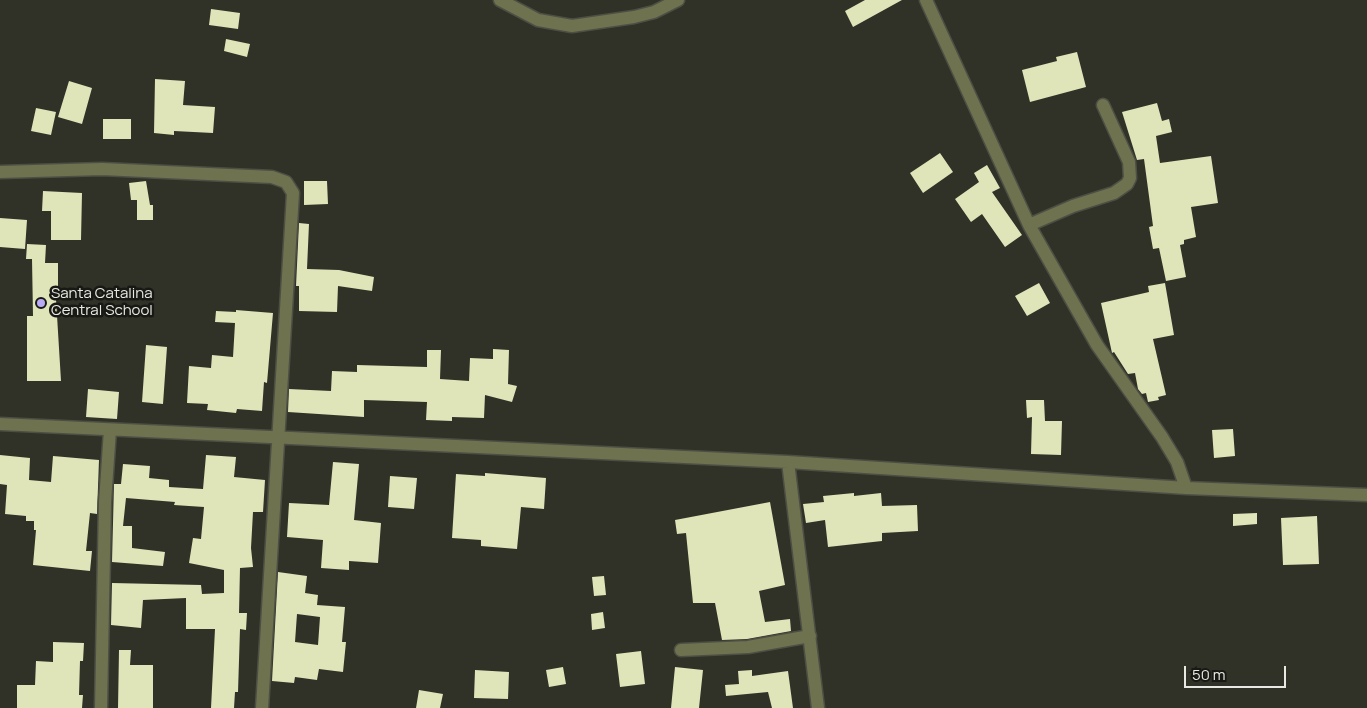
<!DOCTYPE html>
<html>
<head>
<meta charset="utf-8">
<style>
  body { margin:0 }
  #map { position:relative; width:1367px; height:708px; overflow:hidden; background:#303227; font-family:Manrope,sans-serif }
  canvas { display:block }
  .scale { position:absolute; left:1184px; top:666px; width:102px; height:22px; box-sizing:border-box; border:2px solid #e8e9e2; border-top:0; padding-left:6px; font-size:15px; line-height:18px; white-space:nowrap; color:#e8e9e2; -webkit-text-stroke:4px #181914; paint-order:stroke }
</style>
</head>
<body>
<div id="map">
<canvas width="1367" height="708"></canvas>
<div class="scale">50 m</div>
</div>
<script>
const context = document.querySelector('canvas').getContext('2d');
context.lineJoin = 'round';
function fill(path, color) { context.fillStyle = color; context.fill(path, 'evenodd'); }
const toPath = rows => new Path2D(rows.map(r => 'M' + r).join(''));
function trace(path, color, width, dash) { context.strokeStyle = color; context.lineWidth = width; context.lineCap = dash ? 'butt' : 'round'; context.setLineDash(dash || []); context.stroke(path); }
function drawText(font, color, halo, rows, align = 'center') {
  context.font = font + ' Manrope,sans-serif'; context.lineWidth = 5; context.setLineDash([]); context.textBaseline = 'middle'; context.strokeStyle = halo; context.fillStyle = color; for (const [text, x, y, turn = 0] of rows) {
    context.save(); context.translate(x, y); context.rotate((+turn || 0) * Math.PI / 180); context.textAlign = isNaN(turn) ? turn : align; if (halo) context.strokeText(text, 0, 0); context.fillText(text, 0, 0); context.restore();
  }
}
fill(toPath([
  [865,0,902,0,853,27,845,11],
  [211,9,240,13,238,29,209,25],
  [226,39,250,44,247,57,224,51],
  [1077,52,1086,87,1030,102,1022,70,1057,61,1056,57],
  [155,79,185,81,183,105,215,107,213,133,174,131,174,135,154,133],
  [69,81,92,88,82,124,58,117],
  [1157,103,1162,121,1169,119,1172,132,1156,136,1160,163,1211,156,1218,203,1191,207,1196,237,1184,240,1184,244,1180,245,1186,277,1166,281,1159,248,1153,249,1149,227,1153,226,1144,159,1137,160,1122,112],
  [36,108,56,112,51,135,31,131],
  [103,119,131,119,131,139,103,139],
  [940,153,953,172,923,193,910,173],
  [987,165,1000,188,992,192,1022,235,1005,247,982,214,971,222,955,199,979,182,974,173],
  [146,181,150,205,153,205,153,220,137,220,137,200,131,200,129,183],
  [304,181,327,181,328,204,304,205],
  [43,191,82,193,81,240,51,240,51,211,42,211],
  [0,218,27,220,25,249,0,247],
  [299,223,309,224,307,269,339,270,374,277,372,291,338,286,337,312,299,311,299,286,296,286],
  [27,244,46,245,45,263,58,263,58,299,56,299,61,381,27,381,27,316,33,316,32,259,26,259],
  [1039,283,1050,303,1027,316,1015,296],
  [1165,283,1174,335,1153,339,1166,395,1158,397,1159,400,1148,402,1146,393,1142,394,1138,389,1135,373,1128,374,1114,352,1112,353,1101,303,1149,292,1148,286],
  [236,310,273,313,267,383,264,382,262,411,237,409,236,413,207,410,208,404,187,403,189,366,211,368,212,355,233,357,235,323,215,322,216,311,236,312],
  [146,345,167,347,163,404,142,402],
  [493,349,509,350,508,384,517,386,512,402,485,395,484,418,452,417,452,421,426,420,427,402,364,400,364,417,288,412,289,389,331,391,332,371,357,372,357,365,427,367,427,350,441,350,440,379,469,381,470,358,493,359],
  [88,389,119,392,117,419,86,417],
  [1026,400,1044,400,1045,421,1062,421,1061,455,1031,454,1032,417,1027,418],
  [1233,429,1235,456,1214,458,1212,430],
  [0,455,30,458,29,480,51,482,53,456,99,460,97,514,90,513,86,551,92,551,90,571,33,565,36,530,34,530,34,521,26,521,26,516,5,514,7,485,0,484],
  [206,455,236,457,234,477,265,480,263,512,253,512,251,548,253,567,240,568,239,613,247,613,246,630,240,629,238,692,235,692,234,708,211,708,215,629,186,629,186,598,143,600,141,628,111,625,112,583,201,585,202,594,224,593,224,570,189,563,193,538,201,539,204,507,174,505,175,502,126,498,123,526,132,526,132,548,165,552,163,566,112,562,114,484,121,484,123,464,150,466,149,478,169,480,169,487,203,489],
  [333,462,359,464,354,520,381,523,378,563,349,561,349,570,321,568,323,540,287,537,289,503,329,505],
  [485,473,546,478,544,509,521,507,517,549,481,546,481,540,452,538,456,474,485,476],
  [390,476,417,478,414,509,388,507],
  [854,493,854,496,881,493,882,506,917,505,918,531,882,533,882,541,828,547,825,520,806,523,803,504,824,502,823,496],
  [770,502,785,585,759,591,765,622,790,619,791,631,747,639,722,640,715,603,693,603,686,533,677,534,675,520],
  [1257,513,1257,524,1233,526,1233,514],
  [1317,516,1319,564,1283,565,1281,518],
  [278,572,307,576,305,593,318,595,317,605,345,607,342,642,346,642,343,672,319,669,317,680,295,677,294,683,272,681],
  [297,614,320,617,318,645,295,642],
  [604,576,606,595,594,596,592,577],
  [603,612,605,628,592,630,591,614],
  [53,642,84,643,83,661,80,661,79,695,83,695,82,708,17,708,17,685,35,685,36,661,53,662],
  [119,650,131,650,130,665,153,665,153,708,118,708],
  [641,651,645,684,620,687,616,654],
  [563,667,566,684,549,687,546,670],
  [675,667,703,670,699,708,671,708],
  [475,670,509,672,508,699,474,698],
  [752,670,752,676,788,671,793,708,772,708,768,692,726,696,725,685,739,684,738,671],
  [419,690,443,694,440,708,416,708]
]), '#dfe4b9');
const minor = toPath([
  [500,0,538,20,572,26,634,17,654,12,678,0],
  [926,0,1029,225,1097,345,1162,437,1177,462,1186,488],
  [0,172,102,169,272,177,286,182,293,193,262,708],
  [1029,225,1073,206,1114,193,1127,184,1130,178,1129,162,1103,105],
  [0,424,788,462,1186,488,1367,495],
  [788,462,818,708],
  [681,650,748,647,810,636],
  [101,708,105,502,110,430]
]);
trace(minor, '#4d4f45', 15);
trace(minor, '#6e724e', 12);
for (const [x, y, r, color] of [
  [41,303,5,"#bbaaf6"]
]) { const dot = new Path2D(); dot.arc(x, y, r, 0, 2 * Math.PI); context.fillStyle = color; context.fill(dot); trace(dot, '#181914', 2); }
drawText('15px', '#e8e9e2', '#181914', [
  ["Santa Catalina",51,294],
  ["Central School",51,311]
], 'left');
</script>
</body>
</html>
